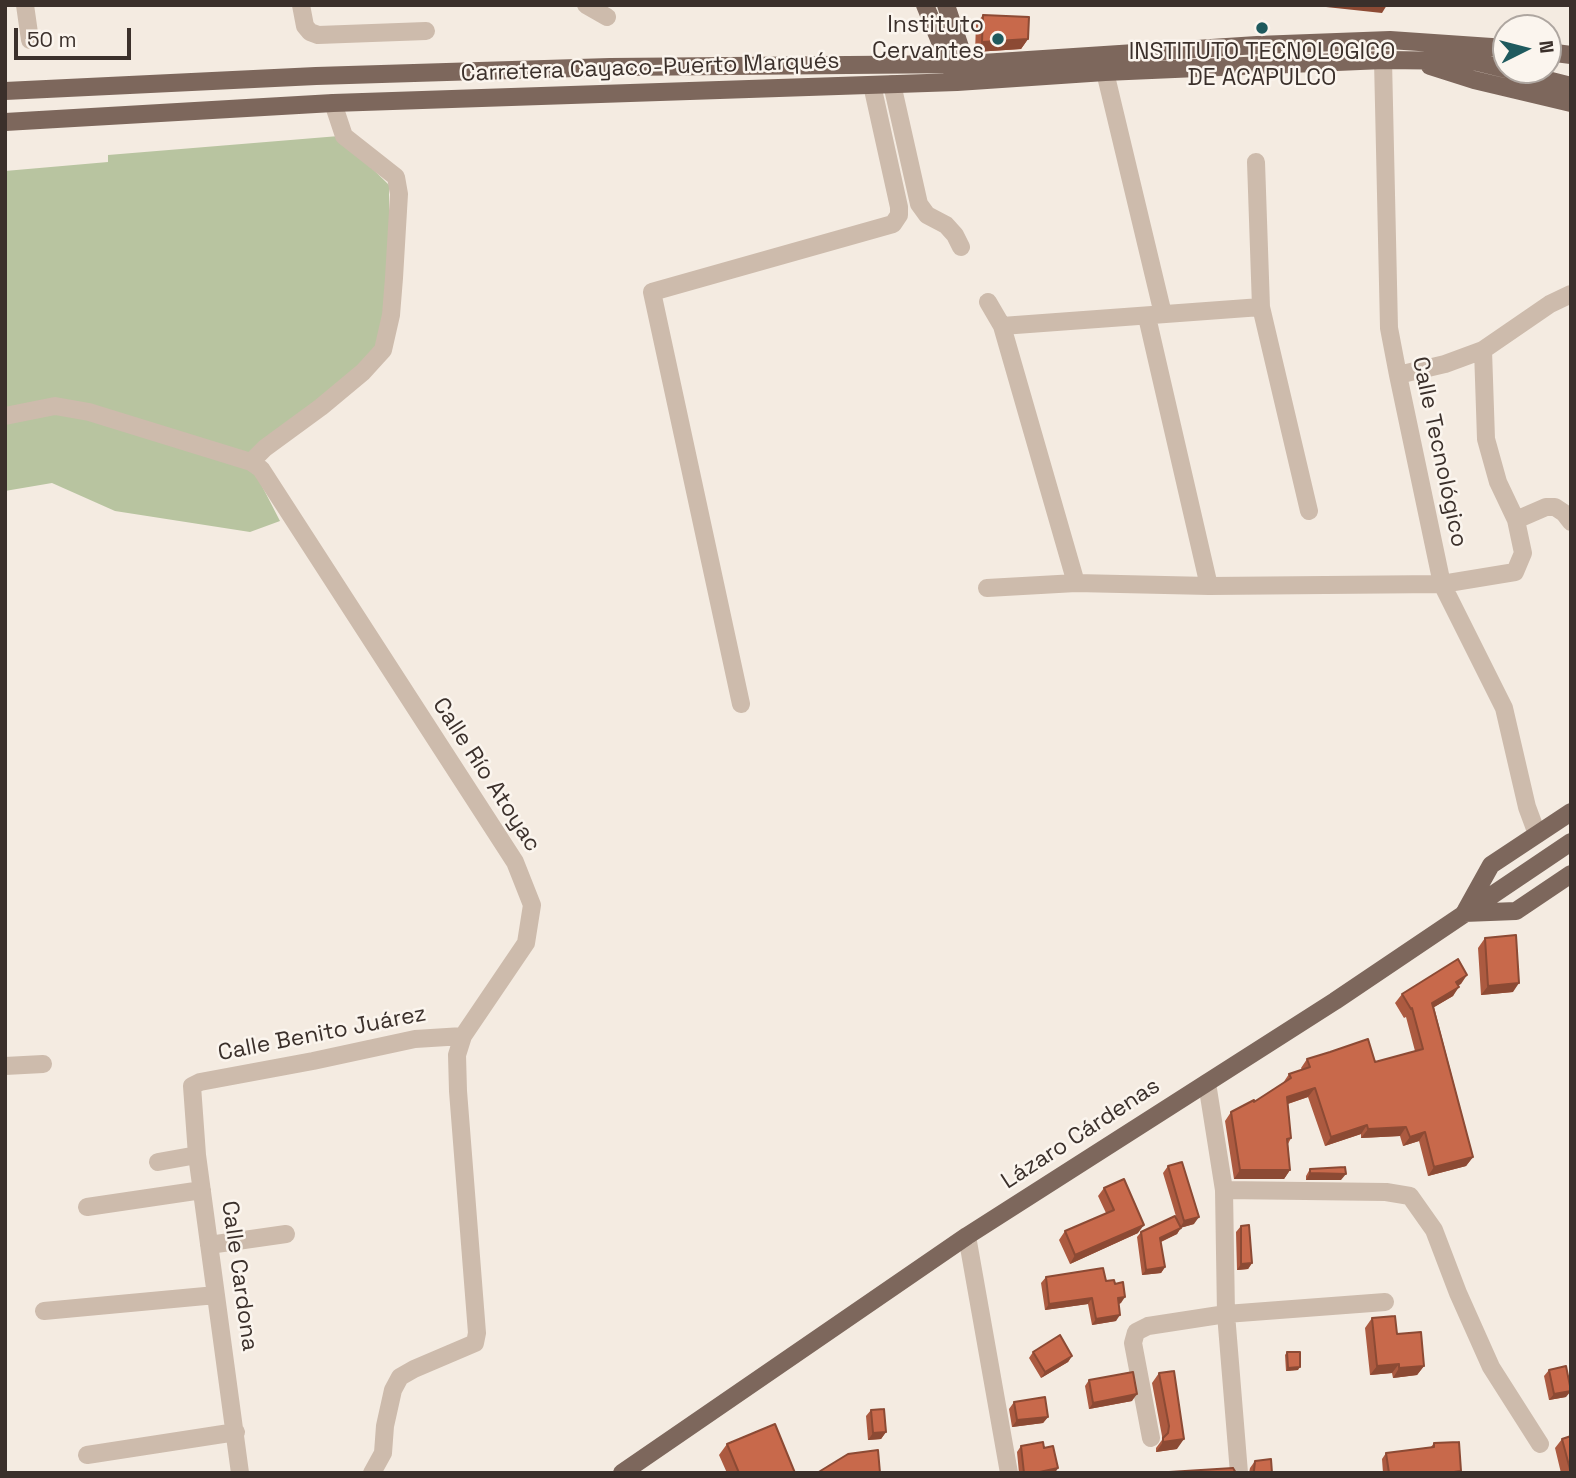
<!DOCTYPE html>
<html>
<head>
<meta charset="utf-8">
<style>
  body { margin:0 }
  #map { position:relative; width:1576px; height:1478px; overflow:hidden; background:#f4ebe1; font-family:"Space Grotesk",sans-serif }
  canvas { display:block }
  .frame { position:absolute; inset:0; border:7px solid #3b302b; pointer-events:none }
  .north { position:absolute; left:1492px; top:14px; width:70px; height:70px; box-sizing:border-box; background:#fbf5ee; border:2px solid #aea6a0; border-radius:50%; rotate:84deg; font-size:19px; font-weight:700; line-height:28px; text-align:center; color:#3b302b }
  .north::after { content:''; display:block; margin:auto; width:24px; height:32px; background:#1f5a5e; clip-path:polygon(50% 0,100% 100%,50% 72%,0 100%) }
  .scale { position:absolute; left:14px; top:28px; width:117px; height:32px; box-sizing:border-box; border:4px solid #3b302b; border-top:0; padding-left:9px; font-size:21px; line-height:24px; white-space:nowrap; color:#3b302b; -webkit-text-stroke:5px #fbf5ee; paint-order:stroke }
</style>
</head>
<body>
<div id="map">
<canvas width="1576" height="1478"></canvas>
<div class="frame"></div>
<div class="north">N</div>
<div class="scale">50 m</div>
</div>
<script>
const context = document.querySelector('canvas').getContext('2d');
context.lineJoin = 'round';
function fill(path, color) { context.fillStyle = color; context.fill(path, 'evenodd'); }
const toPath = rows => new Path2D(rows.map(r => 'M' + r).join(''));
function trace(path, color, width, dash) { context.strokeStyle = color; context.lineWidth = width; context.lineCap = dash ? 'butt' : 'round'; context.setLineDash(dash || []); context.stroke(path); }
function drawText(font, color, halo, rows, align = 'center') {
  context.font = font + ' "Space Grotesk",sans-serif'; context.lineWidth = 5; context.setLineDash([]); context.textBaseline = 'middle'; context.strokeStyle = halo; context.fillStyle = color; for (const [text, x, y, turn = 0] of rows) {
    context.save(); context.translate(x, y); context.rotate((+turn || 0) * Math.PI / 180); context.textAlign = isNaN(turn) ? turn : align; if (halo) context.strokeText(text, 0, 0); context.fillText(text, 0, 0); context.restore();
  }
}
fill(toPath([
  [339,136,389,185,389,302,380,347,351,375,246,455,280,521,250,532,115,511,52,483,5,491,5,171,108,162,108,155]
]), '#b8c4a0');
trace(toPath([
  [25,5,30,40],
  [301,5,305,26,310,32,318,35,426,31],
  [586,5,607,17],
  [1383,60,1389,328,1398,375,1442,584,1504,708,1527,807,1537,834],
  [1105,72,1163,314],
  [892,84,919,204,927,215,946,225,955,235,961,247],
  [1256,162,1261,307,1309,511],
  [988,302,1002,326,1076,583],
  [1147,317,1209,586],
  [1002,326,1261,307],
  [1398,375,1445,364,1483,350,1550,304,1571,294],
  [5,416,55,406,89,412,251,462,261,469,515,862,532,905,526,943,463,1036,457,1055,458,1091,477,1333,475,1343,414,1369,400,1377,393,1390,385,1426,383,1453,372,1473],
  [251,462,265,448,321,407,363,372,383,350,391,315,394,278,399,194,396,177,344,136,333,103],
  [1516,520,1546,507,1555,507,1564,513,1571,522],
  [987,588,1076,583,1209,586,1442,584,1515,572,1523,553,1516,520,1498,482,1486,439,1483,350],
  [741,704,652,292,893,224,899,215,899,207,872,85],
  [5,1066,43,1064],
  [1207,1083,1224,1190,1226,1314,1239,1473],
  [158,1162,197,1155],
  [1224,1190,1386,1192,1410,1196,1434,1230,1458,1293,1491,1367,1540,1444],
  [87,1207,202,1190],
  [967,1236,1009,1473],
  [209,1245,286,1234],
  [44,1311,216,1295],
  [1151,1438,1133,1343,1136,1332,1148,1326,1226,1314,1385,1302],
  [87,1455,236,1432],
  [240,1473,197,1155,192,1086,200,1082,313,1061,415,1039,463,1036]
]), '#cdbbac', 18);
trace(toPath([
  [925,5,953,73],
  [946,5,969,74],
  [1548,52,1571,55],
  [1430,66,1474,80,1571,103],
  [1508,70,1571,86],
  [5,91,316,76,610,67,967,64,1257,45,1390,40,1506,48],
  [5,122,333,103,957,82,1105,72,1383,60,1473,61,1506,69],
  [1466,910,1491,865,1571,812],
  [1464,913,1516,911,1571,874],
  [622,1473,967,1236,1335,1001,1571,842]
]), '#7d675c', 18);
fill(toPath([
  [983,15,1028,39,1021,49,975,52,976,24],
  [1485,938,1513,992,1481,995,1478,948],
  [1461,984,1458,985,1453,996,1434,1007,1473,1157,1466,1166,1428,1176,1419,1141,1403,1146,1400,1136,1361,1138,1361,1134,1325,1146,1308,1097,1288,1104,1291,1138,1288,1144,1290,1170,1284,1179,1234,1179,1225,1121,1231,1112,1254,1102,1283,1083,1289,1074,1302,1070,1301,1068,1307,1059,1375,1062,1415,1051,1406,1017,1404,1018,1395,1003,1402,994],
  [1168,1166,1194,1224,1180,1228,1177,1234,1161,1242,1165,1267,1161,1273,1142,1275,1137,1237,1141,1232,1178,1223,1163,1173],
  [1310,1169,1341,1180,1306,1180,1306,1176],
  [1104,1188,1138,1233,1070,1264,1059,1240,1065,1231,1106,1213,1098,1196],
  [1241,1226,1252,1263,1248,1269,1237,1270,1236,1232],
  [1046,1277,1106,1281,1121,1303,1119,1304,1116,1321,1092,1325,1088,1304,1045,1310,1041,1283],
  [1372,1318,1397,1334,1424,1366,1417,1375,1393,1378,1392,1373,1370,1375,1365,1328],
  [1033,1352,1072,1356,1068,1362,1041,1378,1029,1358],
  [1287,1352,1298,1370,1286,1371,1285,1355],
  [1549,1370,1566,1397,1549,1400,1544,1376],
  [1159,1373,1177,1449,1156,1452,1156,1448,1162,1440,1162,1436,1152,1383],
  [1089,1380,1132,1401,1089,1409,1085,1386],
  [1014,1402,1048,1417,1043,1423,1012,1427,1009,1409],
  [871,1410,886,1432,881,1439,868,1440,866,1416],
  [1562,1439,1571,1473,1561,1473,1555,1448],
  [1434,1443,1460,1473,1383,1473,1382,1459,1386,1453,1431,1447],
  [727,1444,795,1473,727,1473,719,1455],
  [1021,1446,1044,1448,1055,1473,1019,1473,1017,1452],
  [1255,1461,1272,1473,1249,1473,1250,1468]
]), '#ac5a40');
fill(toPath([
  [1327,5,1387,5,1382,13,1326,7],
  [1028,39,1021,49,975,52,982,42],
  [1467,975,1461,984,1450,990,1456,982],
  [1519,983,1513,992,1481,995,1488,986],
  [1459,987,1453,996,1426,1012,1432,1003],
  [1315,1088,1308,1097,1281,1106,1287,1097],
  [1367,1125,1361,1134,1325,1146,1331,1137],
  [1406,1127,1400,1136,1361,1138,1368,1129],
  [1425,1132,1419,1141,1403,1146,1410,1137],
  [1473,1157,1466,1166,1428,1176,1434,1167],
  [1240,1170,1290,1170,1284,1179,1234,1179],
  [1310,1173,1346,1174,1341,1180,1306,1180],
  [1199,1217,1194,1224,1180,1228,1184,1221],
  [1144,1225,1138,1233,1070,1264,1075,1255],
  [1181,1228,1177,1234,1156,1244,1160,1238],
  [1252,1263,1248,1269,1237,1270,1241,1264],
  [1165,1267,1161,1273,1142,1275,1146,1270],
  [1125,1297,1121,1303,1113,1305,1118,1298],
  [1092,1298,1088,1304,1045,1310,1049,1304],
  [1120,1315,1116,1321,1092,1325,1096,1319],
  [1072,1356,1068,1362,1041,1378,1045,1372],
  [1399,1364,1392,1373,1370,1375,1377,1366],
  [1424,1366,1417,1375,1393,1378,1399,1368],
  [1300,1367,1298,1370,1286,1371,1288,1368],
  [1571,1391,1566,1397,1549,1400,1554,1394],
  [1137,1394,1132,1401,1089,1409,1093,1403],
  [1048,1417,1043,1423,1012,1427,1017,1420],
  [886,1432,881,1439,868,1440,873,1433],
  [1184,1439,1177,1449,1156,1452,1163,1442],
  [1058,1468,1055,1473,1035,1473]
]), '#8c4a34');
const building = toPath([
  [983,15,1029,17,1028,39,982,42,983,15],
  [1516,935,1519,983,1488,986,1485,938,1516,935],
  [1458,959,1467,975,1456,982,1459,987,1432,1003,1473,1157,1434,1167,1425,1132,1410,1137,1406,1127,1368,1129,1367,1125,1331,1137,1315,1088,1287,1097,1291,1138,1287,1139,1290,1170,1240,1170,1231,1112,1254,1100,1254,1102,1291,1078,1289,1074,1310,1067,1307,1059,1330,1052,1368,1039,1375,1062,1423,1049,1412,1008,1411,1009,1402,994,1458,959],
  [1182,1162,1199,1217,1184,1221,1168,1166,1182,1162],
  [1345,1167,1346,1174,1310,1173,1310,1169,1345,1167],
  [1124,1179,1144,1225,1075,1255,1065,1231,1114,1210,1104,1188,1124,1179],
  [1175,1216,1181,1228,1160,1238,1165,1267,1146,1270,1141,1232,1175,1216],
  [1249,1225,1252,1263,1241,1264,1241,1226,1249,1225],
  [1103,1268,1106,1281,1114,1280,1115,1284,1123,1282,1125,1297,1118,1298,1120,1315,1096,1319,1092,1298,1049,1304,1046,1277,1103,1268],
  [1395,1316,1397,1334,1421,1332,1424,1366,1399,1368,1399,1364,1377,1366,1372,1318,1395,1316],
  [1060,1335,1072,1356,1045,1372,1033,1352,1060,1335],
  [1287,1352,1300,1352,1300,1367,1288,1368,1287,1352],
  [1566,1366,1571,1391,1554,1394,1549,1370,1566,1366],
  [1174,1371,1184,1439,1163,1442,1163,1438,1168,1433,1169,1426,1159,1373,1174,1371],
  [1133,1372,1137,1394,1093,1403,1089,1380,1133,1372],
  [1045,1397,1048,1417,1017,1420,1014,1402,1045,1397],
  [884,1409,886,1432,873,1433,871,1410,884,1409],
  [775,1424,795,1473,739,1473,727,1444,775,1424],
  [1571,1436,1571,1473,1562,1439,1571,1436],
  [1043,1442,1044,1448,1053,1446,1058,1468,1035,1473,1024,1473,1021,1446,1043,1442],
  [1459,1442,1461,1471,1454,1472,1454,1473,1389,1473,1386,1453,1434,1447,1434,1443,1459,1442],
  [878,1450,880,1473,817,1473,848,1454,878,1450],
  [1271,1459,1272,1473,1252,1473,1254,1471,1255,1461,1271,1459],
  [1233,1468,1236,1473,1169,1472,1233,1468]
]);
fill(building, '#c8694b');
trace(building, '#8c4a34', 2);
for (const [x, y, r, color] of [
  [1262,28,7,"#1f5a5e"],
  [998,39,7,"#1f5a5e"]
]) { const dot = new Path2D(); dot.arc(x, y, r, 0, 2 * Math.PI); context.fillStyle = color; context.fill(dot); trace(dot, '#fbf5ee', 2.5); }
drawText('23px', '#3b302b', '#fbf5ee', [
  ["Instituto",984,26],
  ["Cervantes",984,52],
  ["INSTITUTO TECNOLOGICO",1262,53,"center"],
  ["DE ACAPULCO",1262,79,"center"]
], 'right');
drawText('23px', '#3b302b', '#fbf5ee', [
  ["Carretera Cayaco-Puerto Marqués",650,68,-2],
  ["Calle Tecnológico",1439,452,78],
  ["Calle Río Atoyac",486,775,57],
  ["Calle Benito Juárez",322,1034,-11],
  ["Lázaro Cárdenas",1081,1134,-33],
  ["Calle Cardona",239,1276,82]
]);
</script>
</body>
</html>
